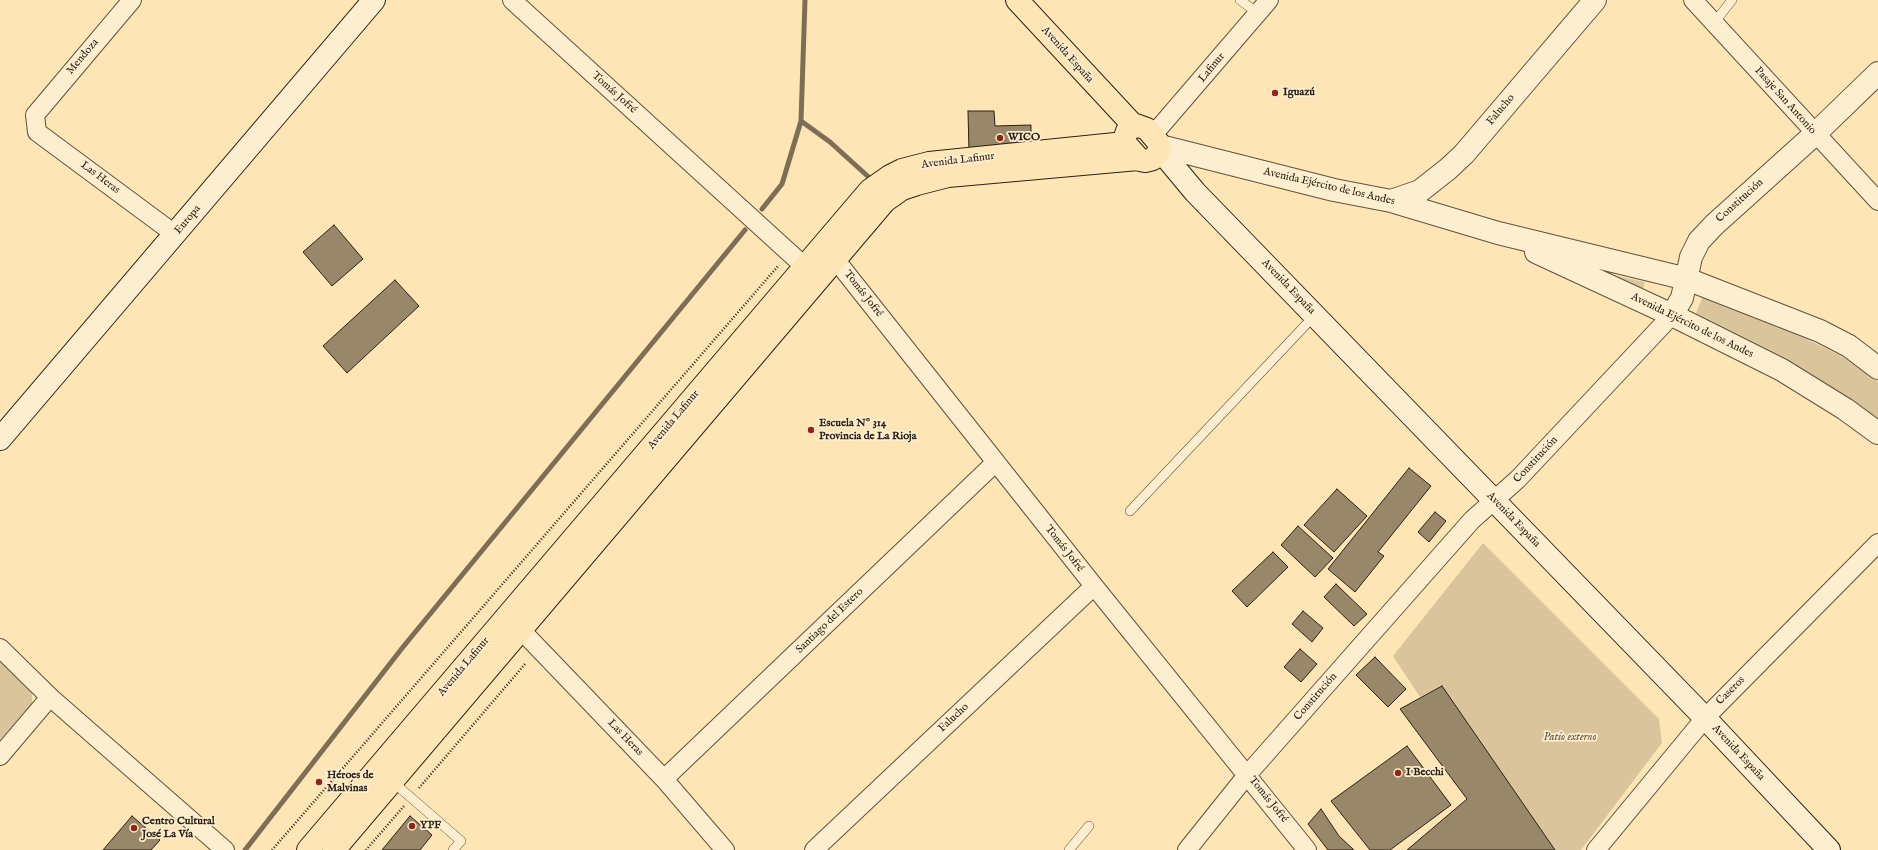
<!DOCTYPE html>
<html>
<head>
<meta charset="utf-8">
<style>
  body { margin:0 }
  canvas { display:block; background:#fde5b6 }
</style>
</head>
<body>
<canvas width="1878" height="850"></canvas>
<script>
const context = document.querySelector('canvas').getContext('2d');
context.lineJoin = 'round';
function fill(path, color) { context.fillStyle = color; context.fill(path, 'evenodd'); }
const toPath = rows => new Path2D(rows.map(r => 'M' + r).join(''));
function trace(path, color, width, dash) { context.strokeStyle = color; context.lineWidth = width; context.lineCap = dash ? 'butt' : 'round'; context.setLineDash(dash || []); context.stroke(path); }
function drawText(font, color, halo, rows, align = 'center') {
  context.font = font + ' "IM FELL English",serif'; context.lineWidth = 3.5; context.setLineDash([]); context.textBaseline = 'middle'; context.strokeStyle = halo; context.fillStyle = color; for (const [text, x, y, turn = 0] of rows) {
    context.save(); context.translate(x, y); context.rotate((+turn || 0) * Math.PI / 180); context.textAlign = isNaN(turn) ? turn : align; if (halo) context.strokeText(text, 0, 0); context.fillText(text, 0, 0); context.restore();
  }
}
fill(toPath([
  [1616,276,1645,282,1642,292],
  [1703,296,1778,325,1845,358,1875,379,1878,382,1878,422,1693,321],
  [1483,543,1659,719,1662,743,1581,850,1555,850,1442,686,1420,697,1393,656],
  [0,657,32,689,32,708,0,745]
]), '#d9c49b');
trace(toPath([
  [801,121,830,142,873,181],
  [762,209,782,184,801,121,805,0],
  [245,850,403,647,745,230]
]), '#7e6e55', 5);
const building = toPath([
  [968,111,994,111,995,126,1031,125,1031,150,969,151,968,111],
  [334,225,363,259,332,286,303,252,334,225],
  [395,280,419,306,347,373,323,346,395,280],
  [1409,468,1431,486,1378,552,1384,556,1355,592,1328,569,1409,468],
  [1337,489,1367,516,1334,552,1304,525,1337,489],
  [1435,512,1446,521,1429,542,1418,532,1435,512],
  [1298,526,1333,558,1315,577,1281,545,1298,526],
  [1273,552,1288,567,1247,607,1232,591,1273,552],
  [1336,584,1367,614,1354,626,1324,597,1336,584],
  [1303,611,1323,628,1312,642,1292,624,1303,611],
  [1300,649,1317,664,1301,682,1284,667,1300,649],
  [1375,657,1406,689,1388,707,1356,675,1375,657],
  [1442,686,1555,850,1407,850,1467,799,1400,709,1442,686],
  [1407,746,1451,805,1390,850,1370,850,1331,801,1407,746],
  [1321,809,1339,836,1354,850,1328,850,1308,824,1321,809],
  [132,816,160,840,151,850,103,850,132,816],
  [410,816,432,835,420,850,382,850,410,816]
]);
fill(building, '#988769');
trace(building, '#2b2115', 1);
const service = toPath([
  [1240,0,1258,13],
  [1714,23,1732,0],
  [1130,511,1315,315],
  [393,782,461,841,453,850],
  [1069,850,1089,826]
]);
const minor = toPath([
  [132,0,35,115,37,132,176,235],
  [512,0,804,266],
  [1693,0,1878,201],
  [1153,135,1269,0],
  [826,250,835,259,1094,586,1307,850],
  [521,630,664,779,725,850],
  [0,648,50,697,225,850],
  [0,756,50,697],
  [664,779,996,462],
  [814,850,1094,586],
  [1187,850,1247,775,1472,520,1518,479,1672,315],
  [1596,850,1705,718,1878,543]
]);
const tertiary = toPath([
  [1160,146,1334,190,1391,201,1498,233,1687,279,1820,331,1849,346,1878,368],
  [1391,201,1420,191,1448,169,1464,154,1595,0],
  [1536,252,1672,315,1782,370,1845,409,1878,433],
  [1672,315,1682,298,1691,257,1699,241,1714,225,1815,134,1878,73]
]);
const secondary = toPath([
  [1160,150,1195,192,1705,718,1829,850],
  [0,439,374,0]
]);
const primary = toPath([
  [1017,0,1134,126],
  [1136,125,1147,129,1158,142,1160,150,1153,159,1145,161,1140,160,1125,143,1125,137,1127,131,1136,125],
  [308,850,870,190,890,176,902,170,929,163,1125,143],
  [334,850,885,201,902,189,917,184,948,176,1138,159]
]);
trace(service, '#60523d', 10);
trace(minor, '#60523d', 20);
trace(tertiary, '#60523d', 24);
trace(secondary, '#2b2115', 24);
trace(primary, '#2b2115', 24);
trace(toPath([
  [419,788,525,664],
  [272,850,779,265],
  [366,850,404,806]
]), '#2b2115', 2.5, [1, 2]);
trace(service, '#feeed0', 9);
trace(minor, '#feeed0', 18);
trace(tertiary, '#feeed0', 22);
trace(secondary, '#feeed0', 22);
trace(primary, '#fde5b6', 22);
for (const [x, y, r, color] of [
  [1275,93,4,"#8f2418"],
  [1000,138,4,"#8f2418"],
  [811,430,4,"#8f2418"],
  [1398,773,4,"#8f2418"],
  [319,782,4,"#8f2418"],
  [412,826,4,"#8f2418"],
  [134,828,4,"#8f2418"]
]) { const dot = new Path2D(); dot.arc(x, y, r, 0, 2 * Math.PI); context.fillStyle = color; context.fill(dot); trace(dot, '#feeed0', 1.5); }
drawText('11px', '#2b2115', '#feeed0', [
  ["Avenida España",1067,55,48],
  ["Mendoza",83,57,-50],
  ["Lafinur",1212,68,-50],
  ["Tomás Jofré",614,93,42],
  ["Pasaje San Antonio",1785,101,48],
  ["Falucho",1501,110,-50],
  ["Avenida Lafinur",958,161,-7],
  ["Las Heras",100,178,37],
  ["Avenida Ejército de los Andes",1329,187,13],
  ["Constitución",1740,201,-42],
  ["Europa",188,220,-50],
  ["Avenida España",1288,287,46],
  ["Tomás Jofré",863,294,52],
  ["Avenida Ejército de los Andes",1692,326,26],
  ["Avenida Lafinur",674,420,-50],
  ["Constitución",1536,460,-47],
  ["Avenida España",1513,520,46],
  ["Tomás Jofré",1064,549,52],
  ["Santiago del Estero",830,621,-44],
  ["Avenida Lafinur",464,667,-50],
  ["Caseros",1731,691,-45],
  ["Constitución",1316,697,-49],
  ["Falucho",954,718,-43],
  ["Las Heras",625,738,46],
  ["Avenida España",1738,753,47],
  ["Tomás Jofré",1268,800,51]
]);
drawText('bold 11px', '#2b2115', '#feeed0', [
  ["Iguazú",1283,93],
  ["WICO",1008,138],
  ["Escuela Nº 314",819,424],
  ["Provincia de La Rioja",819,437],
  ["I Becchi",1406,773],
  ["Héroes de",327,776],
  ["Malvinas",327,789],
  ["Centro Cultural",142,822],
  ["José La Vía",142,835],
  ["YPF",420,826]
], 'left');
drawText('italic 11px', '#5f523d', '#feeed0', [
  ["Patio externo",1570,738]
]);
</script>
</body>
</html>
